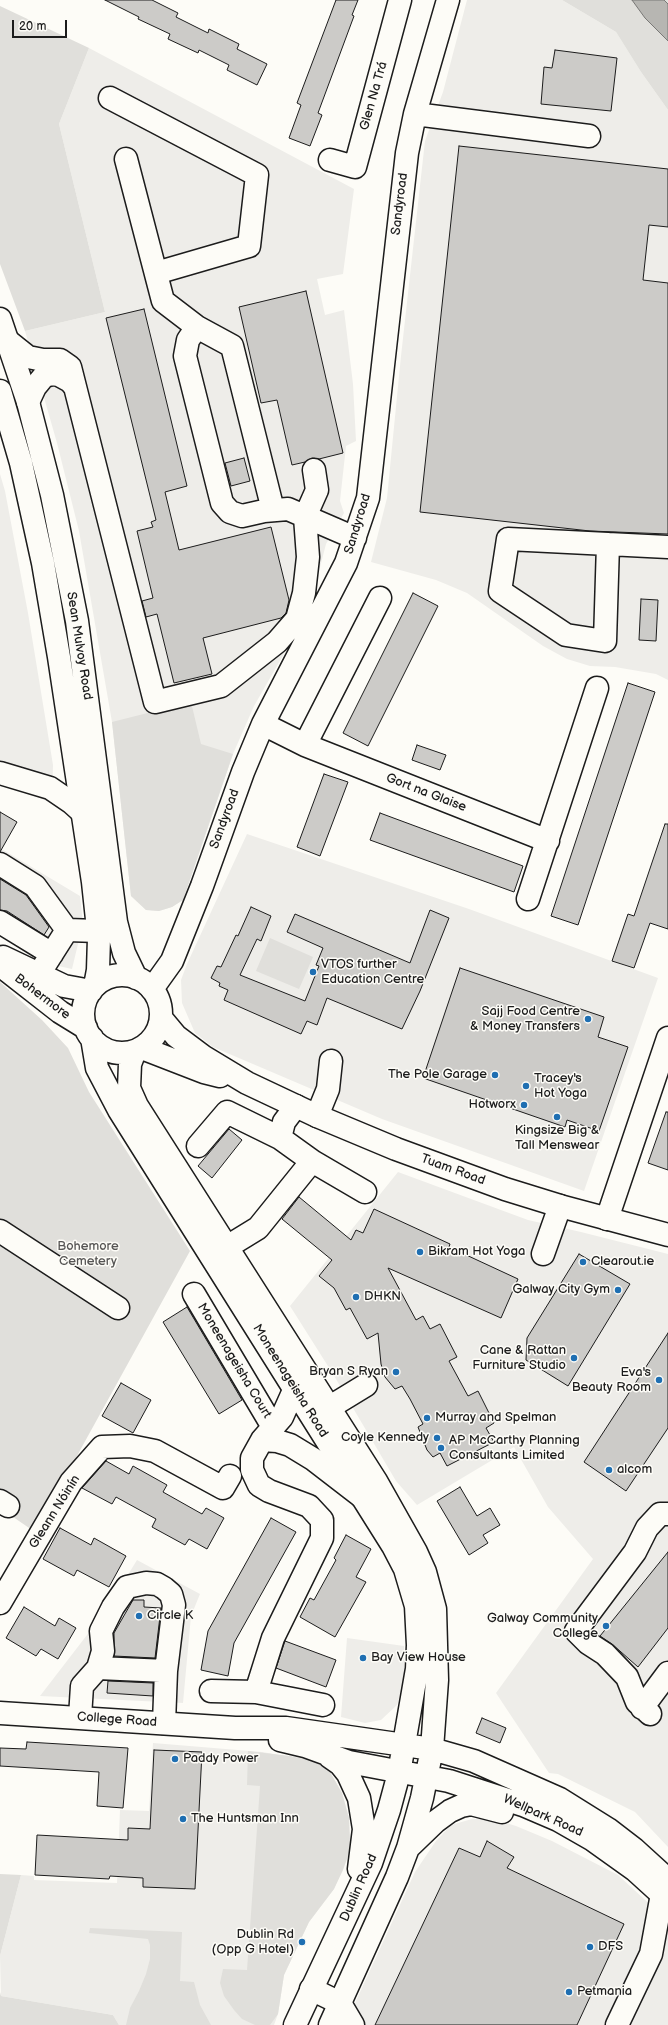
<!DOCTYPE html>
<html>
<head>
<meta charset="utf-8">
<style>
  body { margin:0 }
  #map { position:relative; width:668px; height:2025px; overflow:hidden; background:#fdfcf7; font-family:"Balsamiq Sans",sans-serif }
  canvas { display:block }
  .scale { position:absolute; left:12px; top:20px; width:55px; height:18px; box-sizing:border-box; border:2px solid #1c1c1c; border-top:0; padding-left:5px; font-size:12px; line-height:14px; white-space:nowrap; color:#1c1c1c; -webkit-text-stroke:3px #fdfcf7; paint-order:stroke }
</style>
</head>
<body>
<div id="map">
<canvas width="668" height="2025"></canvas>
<div class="scale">20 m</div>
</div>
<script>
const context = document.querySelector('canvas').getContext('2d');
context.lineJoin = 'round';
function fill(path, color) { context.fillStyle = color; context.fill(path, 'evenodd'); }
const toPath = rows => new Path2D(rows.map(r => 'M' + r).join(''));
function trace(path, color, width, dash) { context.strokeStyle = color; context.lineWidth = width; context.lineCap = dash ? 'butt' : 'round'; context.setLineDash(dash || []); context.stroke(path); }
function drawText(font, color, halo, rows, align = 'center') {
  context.font = font + ' "Balsamiq Sans",sans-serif'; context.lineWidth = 3; context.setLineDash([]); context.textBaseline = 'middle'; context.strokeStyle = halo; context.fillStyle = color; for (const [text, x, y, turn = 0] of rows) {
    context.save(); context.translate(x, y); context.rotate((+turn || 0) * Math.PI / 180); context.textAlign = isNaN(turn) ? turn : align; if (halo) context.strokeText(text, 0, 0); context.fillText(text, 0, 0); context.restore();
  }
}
fill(toPath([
  [467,0,562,0,616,32,641,72,668,110,668,680,656,674,615,667,590,666,567,659,543,646,467,593,436,580,371,562,387,498,401,356,425,141,443,92],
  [89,48,354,189,343,274,317,279,325,315,344,310,353,384,356,441,346,446,340,501,344,513,326,544,309,610,254,706,233,754,183,900,172,907,159,911,146,910,131,896,112,722,79,531,57,443,25,331,105,312,59,124],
  [0,474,5,491,28,613,53,765,52,803,0,782],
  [247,834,469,909,658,978,584,1191,382,1119,213,1047,195,1033,182,1003,181,980,187,964],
  [0,848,80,896,83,923,72,969,54,965,0,932],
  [398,1172,528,1220,581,1232,578,1236,581,1232,668,1254,668,1847,635,1812,558,1774,549,1773,496,1693,593,1559,548,1507,514,1447,417,1505,396,1481,333,1374,290,1306],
  [137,1560,200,1594,191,1616,183,1703,40,1696,107,1609],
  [347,1638,404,1646,404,1681,397,1705,381,1720,365,1723,341,1717],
  [153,1743,262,1752,310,1760,330,1772,342,1793,349,1818,350,1843,348,1856,334,1889,309,1922,284,1975,278,2014,274,2025,119,2025,113,2015,1,1996,0,1956,21,1875,34,1876,34,1880,117,1883,120,1810,149,1811],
  [472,1819,493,1819,516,1826,552,1841,618,1875,668,1921,668,2025,345,2025,415,1872,436,1841,451,1825]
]), '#eeede9');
fill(toPath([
  [562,0,668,0,668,110,641,72,616,32],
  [0,6,89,48,59,124,105,312,25,331,0,264],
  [191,702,201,744,233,754,183,900,172,907,159,911,146,910,131,896,112,722],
  [270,938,313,957,299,989,256,971],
  [0,982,42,1020,68,1048,89,1092,190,1251,35,1532,0,1508],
  [248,1751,290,1756,310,1760,322,1766,330,1772,342,1793,349,1818,350,1843,348,1856,343,1870,334,1889,309,1922,284,1975,278,2014,270,2025,255,2025,242,2019,234,2010,224,1996,220,1983,223,1969,247,1970,260,1786,247,1785],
  [0,1874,21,1875,0,1956],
  [90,1928,182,1932,180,1981,194,1982,200,2005,211,2025,126,2025,130,2008,139,1991,146,1974,150,1959,150,1945,148,1939,89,1933],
  [0,1992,1,1996,113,2015,119,2025,0,2025]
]), '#e0dfdb');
const water = toPath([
  [632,0,664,0,668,4,668,41,645,18,632,0]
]);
fill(water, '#b7b6b2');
trace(water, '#797876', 1);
const building = toPath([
  [105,0,152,0,178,13,176,17,208,33,209,29,239,44,237,49,267,64,257,85,227,70,229,65,199,50,198,53,168,39,170,34,138,19,139,17,105,0],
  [336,0,358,0,352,15,354,16,318,113,322,115,310,146,289,138,301,105,297,103,336,0],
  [555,50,617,58,611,111,541,104,544,67,552,68,555,50],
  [459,146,668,169,668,227,649,225,643,280,668,283,668,534,590,531,420,512,459,146],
  [306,291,343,453,319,459,312,458,305,462,292,465,277,400,261,403,239,307,306,291],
  [144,309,187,486,165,492,179,550,271,527,289,600,286,613,281,618,203,638,212,674,174,683,157,614,146,617,142,601,153,598,137,531,153,527,151,522,156,520,106,318,144,309],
  [244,458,250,481,231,486,225,463,244,458],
  [413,593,438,606,368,746,343,733,413,593],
  [641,599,658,600,656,641,639,640,641,599],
  [628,683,655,692,578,925,551,916,628,683],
  [417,745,446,755,440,770,412,760,417,745],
  [324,774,348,782,320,856,297,847,324,774],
  [0,812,17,822,0,852,0,812],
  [380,813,523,866,514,892,370,840,380,813],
  [665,824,668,824,668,929,650,923,634,968,612,961,628,914,634,916,665,824],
  [0,879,26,895,49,927,44,935,7,911,0,910,0,879],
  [251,907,271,916,261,941,257,939,240,975,305,1001,319,966,316,965,323,948,287,932,295,914,410,963,430,910,449,918,420,991,402,1029,327,998,317,1025,307,1021,301,1034,224,1000,228,990,219,986,220,983,211,978,217,966,221,967,236,935,238,936,251,907],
  [460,968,604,1017,598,1037,628,1047,599,1131,567,1120,565,1127,423,1078,460,968],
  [666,1112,668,1112,668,1170,648,1163,666,1112],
  [229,1129,242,1140,212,1178,198,1166,229,1129],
  [299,1197,351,1240,356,1230,363,1233,374,1209,450,1244,449,1247,518,1279,501,1318,388,1268,416,1320,423,1316,430,1329,440,1324,457,1357,449,1361,468,1396,478,1391,494,1423,486,1428,494,1442,447,1466,440,1453,433,1457,427,1450,418,1427,423,1424,410,1399,402,1386,395,1389,385,1377,381,1364,378,1333,367,1339,350,1308,346,1310,334,1288,319,1276,332,1260,282,1219,299,1197],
  [579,1254,630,1284,568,1386,526,1360,527,1338,579,1254],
  [187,1307,242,1400,219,1414,163,1322,187,1307],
  [668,1333,668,1428,626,1491,584,1462,668,1333],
  [121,1383,151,1400,133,1433,102,1416,121,1383],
  [106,1461,129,1474,133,1466,167,1485,163,1492,202,1514,206,1508,224,1518,207,1549,189,1539,185,1545,152,1527,156,1519,116,1497,112,1504,82,1488,106,1461],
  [460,1487,477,1516,490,1508,500,1525,483,1535,488,1543,469,1555,437,1501,460,1487],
  [271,1518,296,1532,234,1643,228,1676,201,1670,208,1631,271,1518],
  [60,1528,91,1545,94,1538,126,1556,109,1587,77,1570,74,1576,43,1559,60,1528],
  [346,1535,371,1549,356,1577,366,1582,335,1637,300,1617,310,1598,314,1600,336,1560,334,1558,346,1535],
  [668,1552,668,1628,638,1667,612,1644,600,1636,668,1552],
  [133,1600,144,1600,144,1607,161,1608,155,1658,114,1656,114,1633,133,1600],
  [24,1607,55,1626,59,1618,76,1628,58,1659,41,1649,36,1656,6,1638,24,1607],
  [285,1641,336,1660,326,1687,276,1668,285,1641],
  [108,1681,153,1683,153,1696,107,1693,108,1681],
  [482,1718,506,1728,500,1743,476,1733,482,1718],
  [27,1742,128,1748,123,1808,97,1806,99,1772,0,1766,0,1748,26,1749,27,1742],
  [154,1750,202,1752,195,1889,143,1887,143,1878,110,1876,109,1879,35,1875,37,1835,128,1840,128,1828,150,1829,154,1750],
  [487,1841,514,1857,507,1868,624,1924,577,2025,375,2025,459,1848,480,1857,487,1841]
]);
fill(building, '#cccbc8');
trace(building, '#1c1c1c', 1);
const minor = toPath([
  [110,98,257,175,249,246,156,273],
  [415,114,589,136],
  [126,159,163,301,197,327,232,346,273,510],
  [330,160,355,167,400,0],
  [197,327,188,340,185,356,222,503,230,512,242,516,264,511,288,509,355,538],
  [8,341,28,357,43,360,60,360,70,367,155,702,221,686,277,642,297,619,304,593,308,557,305,517,317,490,314,470],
  [28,402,35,387,44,376,52,374,59,375,70,381,74,386],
  [608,544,605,641,566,635,500,591,508,539,668,547],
  [263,724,305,745,548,841],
  [305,745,380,598],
  [0,773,50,788,72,803,82,812],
  [0,864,35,886,67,930],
  [528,899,597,688],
  [0,922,52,954],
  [39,974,67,930,98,931],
  [152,989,172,961,202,886,243,772,263,724,346,563,368,498,407,153,415,114,448,0],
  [317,1116,328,1089,331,1061],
  [198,1146,227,1112,280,1138],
  [312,1161,365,1192],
  [607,1219,668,1038],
  [0,1231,118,1308],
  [227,1247,258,1228,312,1161,280,1138,284,1122,296,1106],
  [543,1254,560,1206],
  [194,1294,273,1427],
  [330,1407,366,1385],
  [262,1440,277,1441,290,1445,313,1459,361,1496],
  [0,1501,8,1506],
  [0,1603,71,1482,102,1447,130,1446,155,1451,223,1488,230,1476],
  [98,1668,103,1651,101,1631,113,1607,127,1587,146,1583,157,1584,164,1588,171,1594,174,1605,166,1671],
  [211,1691,256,1692,323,1705],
  [256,1692,273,1638,322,1538,322,1520,309,1506,269,1491,259,1485,252,1470,252,1458,262,1440,282,1417,295,1388],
  [642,1708,668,1673],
  [650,1714,637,1702,627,1677,605,1654,588,1643,576,1631,635,1552,647,1528,660,1514,668,1514],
  [80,1717,82,1686,98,1668,166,1671,164,1723],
  [311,1989,340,2003,353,2025],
  [617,2025,651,1954,662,1894]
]);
const major = toPath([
  [0,319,28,402,52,495,77,621,116,922,124,953,136,978],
  [0,391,21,463,43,563,59,657,93,882,99,938,98,970,95,986],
  [3,957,64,986,91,991],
  [0,965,60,1012,86,1028],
  '83 1014a39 39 0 1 1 78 0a39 39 0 1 1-78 0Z',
  [161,1018,176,1036,204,1057,247,1083,317,1116,396,1149,505,1189,560,1206,668,1235],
  [92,1038,97,1068,119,1110,393,1546,405,1569,416,1606,418,1645,417,1669,399,1773,389,1810,371,1863,295,2025],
  [142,1048,204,1072,220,1076],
  [135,1051,130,1064,129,1088,137,1106,376,1481,416,1552,425,1572,435,1609,437,1680,432,1749,422,1798,408,1848,397,1877,330,2025],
  [0,1713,235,1728,286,1728,432,1749,474,1761,560,1799,608,1829,634,1849,668,1880],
  [280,1740,305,1746,349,1762,449,1781,523,1805,558,1820,593,1840,635,1870,668,1900],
  [330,1757,340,1764,348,1774,359,1798,364,1829,359,1869],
  [409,1847,435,1822,450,1811,461,1806,471,1804,502,1812]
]);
trace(minor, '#1c1c1c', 25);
trace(major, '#1c1c1c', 25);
trace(minor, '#fdfcf7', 22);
trace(major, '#fdfcf7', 22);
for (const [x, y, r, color] of [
  [313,972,4,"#1f6fb2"],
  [588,1019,4,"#1f6fb2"],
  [495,1075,4,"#1f6fb2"],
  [526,1086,4,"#1f6fb2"],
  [524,1105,4,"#1f6fb2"],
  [557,1117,4,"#1f6fb2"],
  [420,1252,4,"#1f6fb2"],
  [583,1262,4,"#1f6fb2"],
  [618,1290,4,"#1f6fb2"],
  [356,1297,4,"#1f6fb2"],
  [574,1358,4,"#1f6fb2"],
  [396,1372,4,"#1f6fb2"],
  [659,1380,4,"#1f6fb2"],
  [427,1418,4,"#1f6fb2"],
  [437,1438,4,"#1f6fb2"],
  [441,1448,4,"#1f6fb2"],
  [609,1470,4,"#1f6fb2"],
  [139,1616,4,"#1f6fb2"],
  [606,1626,4,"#1f6fb2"],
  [363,1658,4,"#1f6fb2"],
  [175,1759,4,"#1f6fb2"],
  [183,1819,4,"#1f6fb2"],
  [302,1942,4,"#1f6fb2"],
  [590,1947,4,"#1f6fb2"],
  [569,1992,4,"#1f6fb2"]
]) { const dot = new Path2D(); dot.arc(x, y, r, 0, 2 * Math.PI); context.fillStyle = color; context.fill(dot); trace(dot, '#fdfcf7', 1.5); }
drawText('13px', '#1c1c1c', '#fdfcf7', [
  ["Glen Na Trá",374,96,-74],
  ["Sandyroad",400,204,-83],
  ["Sandyroad",358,524,-73],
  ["Sean Mulvoy Road",79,646,81],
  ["Gort na Glaise",426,793,21],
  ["Sandyroad",225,819,-70],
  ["Bohermore",42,997,37],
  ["Tuam Road",453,1170,20],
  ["Moneenageisha Court",234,1361,59],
  ["Moneenageisha Road",290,1381,58],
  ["Gleann Nóinín",55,1512,-58],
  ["College Road",117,1720,4],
  ["Wellpark Road",543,1816,24],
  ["Dublin Road",359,1888,-66]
]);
drawText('13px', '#1c1c1c', '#fdfcf7', [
  ["VTOS further",321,965],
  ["Education Centre",321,980],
  ["Sajj Food Centre",580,1012,"right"],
  ["& Money Transfers",580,1027,"right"],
  ["The Pole Garage",487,1075,"right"],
  ["Tracey's",534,1079],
  ["Hot Yoga",534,1094],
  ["Hotworx",516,1105,"right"],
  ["Kingsize Big &",557,1131,"center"],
  ["Tall Menswear",557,1146,"center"],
  ["Bikram Hot Yoga",428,1252],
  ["Clearout.ie",591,1262],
  ["Galway City Gym",610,1290,"right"],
  ["DHKN",364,1297],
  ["Cane & Rattan",566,1351,"right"],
  ["Furniture Studio",566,1366,"right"],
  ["Bryan S Ryan",388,1372,"right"],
  ["Eva's",651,1373,"right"],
  ["Beauty Room",651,1388,"right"],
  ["Murray and Spelman",435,1418],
  ["Coyle Kennedy",429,1438,"right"],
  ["AP McCarthy Planning",449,1441],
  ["Consultants Limited",449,1456],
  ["alcom",617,1470],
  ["Circle K",147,1616],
  ["Galway Community",598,1619,"right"],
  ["College",598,1634,"right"],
  ["Bay View House",371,1658],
  ["Paddy Power",183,1759],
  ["The Huntsman Inn",191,1819],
  ["Dublin Rd",294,1935,"right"],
  ["(Opp G Hotel)",294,1950,"right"],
  ["DFS",598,1947],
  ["Petmania",577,1992]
], 'left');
drawText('13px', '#575655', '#fdfcf7', [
  ["Bohemore",88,1247],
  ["Cemetery",88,1262]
]);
</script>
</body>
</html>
